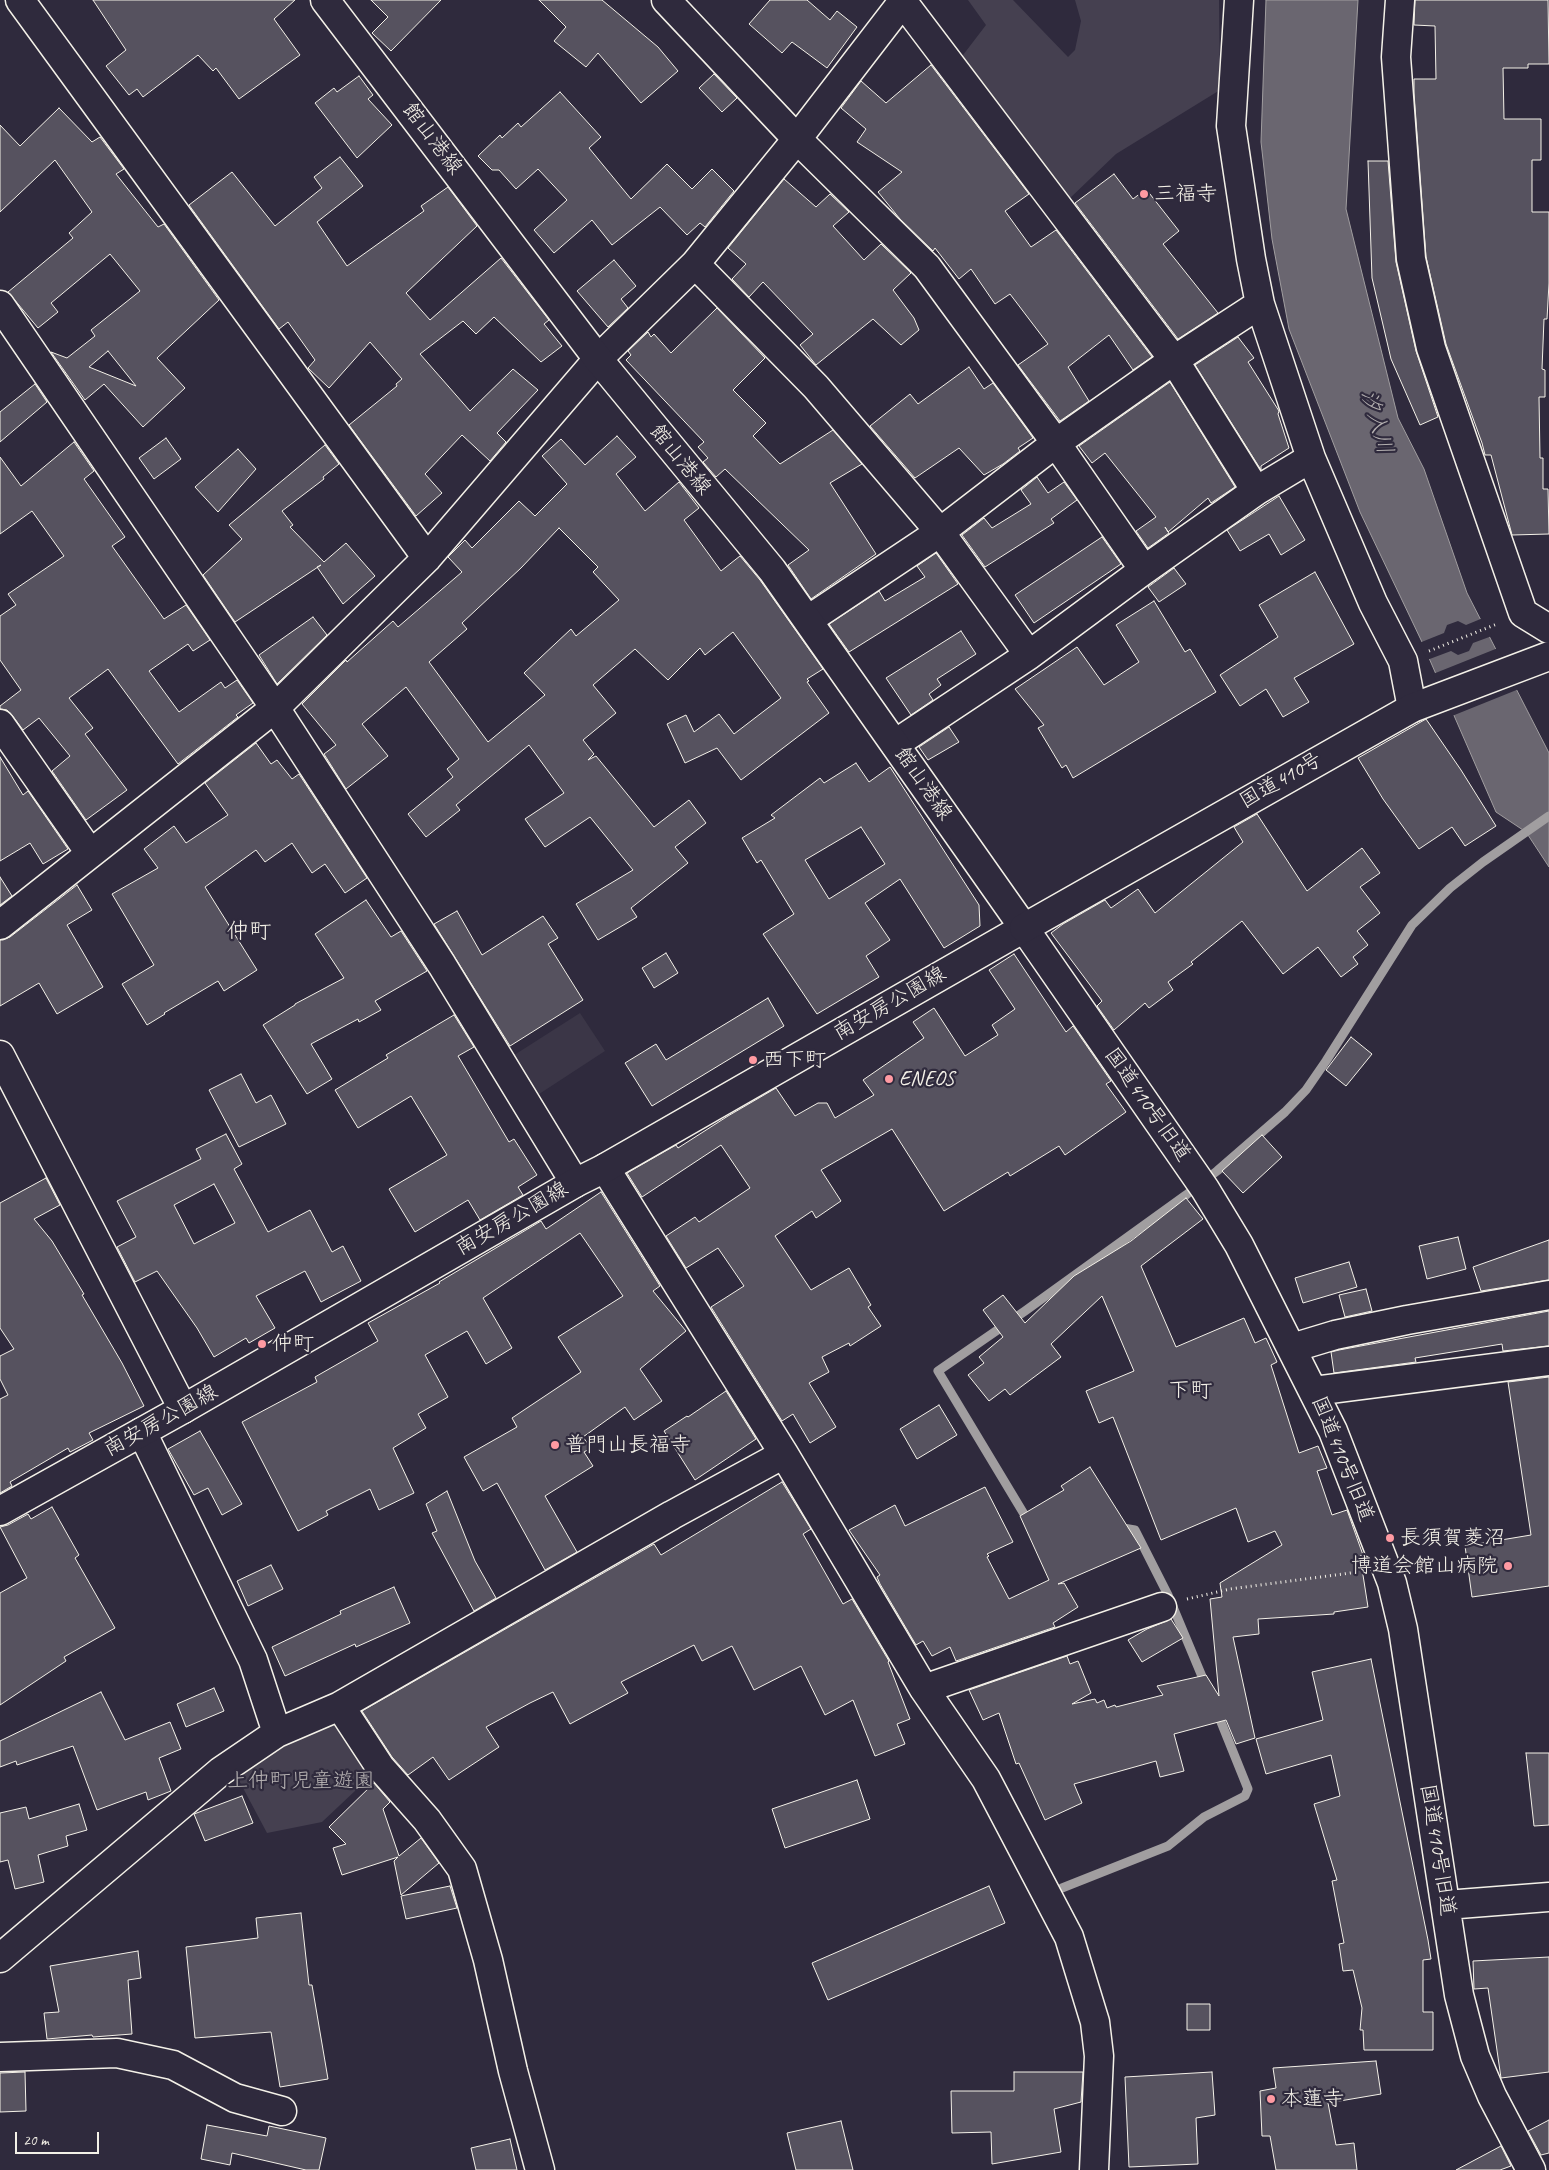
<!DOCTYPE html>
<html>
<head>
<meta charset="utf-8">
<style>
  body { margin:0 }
  #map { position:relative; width:1549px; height:2170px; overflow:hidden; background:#2f2a3d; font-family:Caveat,sans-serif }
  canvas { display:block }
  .scale { position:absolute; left:15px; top:2132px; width:84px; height:22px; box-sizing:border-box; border:2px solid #f4f1e8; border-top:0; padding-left:6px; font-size:15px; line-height:18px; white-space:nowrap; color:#f4f1e8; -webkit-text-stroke:4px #2f2a3d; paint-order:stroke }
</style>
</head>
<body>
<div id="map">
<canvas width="1549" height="2170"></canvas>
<div class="scale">20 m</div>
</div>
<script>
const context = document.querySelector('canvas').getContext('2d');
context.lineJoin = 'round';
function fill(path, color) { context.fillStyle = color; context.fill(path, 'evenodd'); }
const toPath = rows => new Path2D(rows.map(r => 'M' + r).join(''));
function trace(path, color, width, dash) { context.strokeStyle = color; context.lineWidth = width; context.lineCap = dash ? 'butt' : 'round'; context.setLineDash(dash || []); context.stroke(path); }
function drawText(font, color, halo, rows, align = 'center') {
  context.font = font + ' Caveat,"Klee One",sans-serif'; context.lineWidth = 4.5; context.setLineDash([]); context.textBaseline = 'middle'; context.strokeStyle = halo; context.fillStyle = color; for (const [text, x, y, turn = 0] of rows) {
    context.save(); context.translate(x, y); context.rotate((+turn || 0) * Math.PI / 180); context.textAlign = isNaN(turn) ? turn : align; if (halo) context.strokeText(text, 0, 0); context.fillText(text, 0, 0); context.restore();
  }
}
fill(toPath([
  [580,1013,605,1051,533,1098,508,1059]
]), '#3b3647');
fill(toPath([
  [968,0,1013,0,1068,57,1075,50,1081,21,1075,0,1219,0,1220,90,1116,154,1068,200,960,59,986,25],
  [336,1717,373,1774,322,1822,267,1833,234,1771,281,1741]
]), '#454050');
const water = toPath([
  [1266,0,1358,0,1346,209,1398,418,1424,469,1467,593,1549,753,1549,867,1526,832,1496,812,1422,642,1360,512,1289,329,1272,239,1261,142,1266,0]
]);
fill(water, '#6a6670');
trace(water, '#a19ea0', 1);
fill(toPath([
  [1483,618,1492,636,1473,643,1469,651,1458,655,1451,651,1427,660,1419,643,1444,633,1447,625,1458,621,1466,625],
  [1498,648,1519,689,1452,716,1433,674]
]), '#2f2a3d');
trace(toPath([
  [1030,1524,938,1371,1025,1311,1186,1195,1217,1171,1285,1112,1306,1090,1326,1061,1412,925,1450,888,1483,862,1549,816],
  [1117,1527,1135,1530,1168,1595,1206,1686],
  [1062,1888,1168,1846,1204,1817,1245,1796,1248,1789,1217,1712]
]), '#a19ea0', 9);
const building = toPath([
  [93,0,295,0,274,19,300,55,239,99,216,68,213,71,198,55,143,97,137,89,129,95,106,66,126,50,93,0],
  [371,0,441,0,391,51,372,33,388,17,371,0],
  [539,0,602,0,658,47,678,71,641,103,598,53,586,67,554,41,566,27,539,0],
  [770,0,807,0,830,20,837,11,857,27,827,68,792,42,782,53,749,24,770,0],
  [1415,0,1548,0,1549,64,1528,64,1528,68,1503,68,1504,119,1541,119,1541,160,1532,160,1532,212,1549,212,1549,283,1547,319,1544,319,1542,369,1545,370,1545,397,1539,397,1540,458,1543,458,1543,489,1548,489,1549,534,1512,535,1491,455,1485,455,1482,443,1446,344,1426,257,1414,93,1414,79,1436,79,1435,26,1414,25,1415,0],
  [931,65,1029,194,1005,211,1031,247,1056,230,1152,357,1133,370,1109,335,1068,367,1089,401,1060,421,1018,365,1048,344,1010,294,995,304,971,269,959,279,935,248,933,251,900,219,878,192,902,172,857,142,866,129,841,108,861,81,886,103,931,65],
  [714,74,737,98,722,112,699,88,714,74],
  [359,76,373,95,368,99,392,125,357,158,315,103,334,88,337,92,359,76],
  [560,92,601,137,589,148,631,199,667,164,692,189,712,169,734,191,705,227,700,223,687,235,660,207,612,245,592,220,554,253,534,230,567,200,538,169,516,189,499,170,492,170,478,156,500,135,502,138,518,123,521,127,560,92],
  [59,108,92,142,100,137,124,169,116,174,158,227,164,224,219,300,157,358,185,388,143,427,104,384,85,400,51,352,67,358,95,336,91,330,140,291,110,254,51,303,58,312,38,328,8,292,73,238,69,233,92,212,55,160,0,212,0,125,20,146,59,108],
  [108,351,136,386,89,367,108,351],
  [340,157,363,186,317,222,347,266,424,211,421,206,448,187,477,226,406,293,430,320,501,258,549,320,544,324,562,346,541,362,494,317,476,334,463,321,420,354,470,411,513,369,538,390,497,433,506,442,490,461,462,435,425,474,442,493,416,516,349,425,397,386,396,384,402,379,370,342,329,388,308,368,315,360,288,322,279,329,189,205,232,172,275,226,322,188,314,177,340,157],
  [1368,161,1388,161,1396,262,1416,351,1438,417,1420,425,1391,359,1372,278,1368,161],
  [1114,174,1133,199,1146,189,1179,231,1163,244,1218,313,1178,339,1075,203,1114,174],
  [784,179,816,207,830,194,849,212,833,226,864,260,881,244,911,273,893,290,914,318,919,330,901,345,873,319,816,365,800,345,813,334,763,282,749,297,732,279,746,264,728,248,784,179],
  [614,260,636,286,621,299,628,308,608,327,577,291,614,260],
  [717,308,765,358,733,390,766,423,753,436,780,464,833,430,862,464,830,483,876,554,811,599,788,565,809,550,725,469,716,477,703,462,708,458,698,447,704,442,626,360,631,355,628,351,648,332,651,337,654,334,671,353,717,308],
  [1238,337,1254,358,1248,362,1279,411,1278,414,1289,448,1261,466,1261,470,1195,365,1238,337],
  [969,367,984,389,993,383,1033,438,1018,448,1020,451,1003,464,984,475,959,448,915,478,870,426,910,394,918,404,969,367],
  [1170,382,1235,487,1211,503,1208,498,1168,532,1165,527,1169,533,1148,548,1136,531,1156,517,1105,453,1092,463,1079,446,1170,382],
  [35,384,47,402,0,442,0,412,35,384],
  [617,436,636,457,616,474,645,511,679,482,699,508,684,520,721,571,740,556,760,580,823,669,807,679,809,681,807,682,829,713,741,780,717,748,685,763,667,724,686,715,694,732,719,714,734,734,781,698,733,632,705,655,700,648,668,680,635,649,593,685,616,713,583,740,594,754,588,760,596,756,654,827,689,800,706,823,675,847,688,863,631,908,637,917,598,940,576,904,633,870,590,817,545,847,525,819,564,793,529,745,456,805,460,810,426,837,408,814,453,777,447,769,459,759,406,687,362,724,388,756,346,789,324,754,336,745,302,704,346,660,347,662,393,621,398,627,462,572,448,557,465,540,472,548,519,501,535,516,567,484,542,456,561,439,585,465,617,436],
  [559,528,598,567,593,572,619,600,576,636,571,629,524,673,545,695,488,742,429,662,467,629,462,623,521,568,559,528],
  [166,438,181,459,154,479,139,458,166,438],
  [74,442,94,471,84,479,125,537,112,546,164,619,186,605,210,640,193,651,188,644,149,671,179,712,221,682,225,688,237,680,253,703,236,715,238,717,178,764,108,669,69,698,93,728,85,734,127,790,86,820,52,771,70,756,39,718,23,730,12,715,7,710,0,709,0,706,21,690,0,660,0,616,16,605,8,594,64,556,32,511,0,534,0,457,21,486,74,442],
  [325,445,339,464,323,477,324,479,282,511,293,525,290,527,324,562,346,543,375,576,343,604,317,567,321,565,235,622,203,575,242,539,229,525,325,445],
  [238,449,256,469,218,512,195,487,238,449],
  [1037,477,1048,493,1064,482,1077,500,1051,519,1054,523,985,567,962,535,984,518,992,528,1031,504,1021,490,1037,477],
  [1279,496,1305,540,1281,555,1269,534,1240,551,1227,530,1279,496],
  [1102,537,1121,564,1034,623,1015,595,1102,537],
  [936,553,958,584,849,652,829,624,879,591,885,601,925,577,917,566,936,553],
  [1174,568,1186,584,1159,602,1148,587,1174,568],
  [1315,572,1354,644,1294,678,1309,702,1283,717,1266,689,1240,706,1220,675,1278,637,1259,605,1315,572],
  [1154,601,1185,652,1190,649,1216,692,1073,778,1066,765,1062,768,1038,728,1044,725,1015,689,1077,647,1104,685,1139,662,1116,625,1154,601],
  [313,617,327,635,277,684,259,655,313,617],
  [961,631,976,654,937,679,941,685,929,694,933,700,911,715,886,678,961,631],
  [1426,719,1461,770,1496,826,1465,846,1452,827,1419,849,1383,799,1358,758,1426,719],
  [949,727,959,742,928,760,919,747,949,727],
  [256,743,271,764,277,760,292,779,299,774,367,878,345,893,325,864,312,873,292,843,265,862,256,850,205,887,257,970,224,991,218,981,164,1013,165,1014,147,1025,122,984,154,965,112,894,158,868,144,849,174,826,186,843,228,815,205,783,256,743],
  [0,757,23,795,28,791,68,849,43,864,30,843,0,861,0,757],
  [856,763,869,782,890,767,979,905,980,926,944,948,900,879,865,903,890,940,866,956,879,977,817,1014,763,934,794,914,761,860,757,863,742,838,775,818,771,815,820,778,824,783,856,763],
  [861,827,885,864,829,899,805,860,861,827],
  [1257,814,1307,891,1362,848,1380,873,1360,887,1380,913,1357,931,1368,945,1353,957,1358,964,1341,977,1318,947,1283,974,1242,921,1191,962,1193,964,1168,982,1173,990,1149,1008,1145,1003,1114,1030,1097,1006,1102,1001,1051,933,1063,924,1105,900,1111,908,1138,889,1155,913,1243,842,1234,827,1257,814],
  [0,877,12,896,0,905,0,877],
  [77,885,92,910,67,925,103,987,57,1014,39,983,0,1006,0,940,10,937,77,885],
  [366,900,391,937,401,931,427,971,375,1001,381,1010,359,1022,358,1019,311,1044,332,1079,307,1094,263,1025,295,1005,295,1004,344,978,315,934,366,900],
  [457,911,482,955,543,916,558,938,548,944,583,1000,510,1046,434,924,457,911],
  [666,953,678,973,654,988,642,968,666,953],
  [1014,954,1066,1032,1073,1026,1111,1081,1106,1084,1126,1112,1065,1155,1059,1146,1010,1176,1008,1172,944,1211,892,1129,821,1170,841,1201,816,1218,812,1211,775,1236,811,1290,849,1268,871,1305,868,1307,881,1326,850,1346,849,1343,822,1357,829,1372,809,1383,836,1427,810,1443,793,1414,782,1421,711,1307,744,1286,718,1248,686,1268,666,1236,695,1217,699,1222,750,1188,721,1145,642,1197,627,1173,676,1145,678,1148,728,1116,776,1088,795,1116,818,1103,827,1103,835,1118,874,1095,863,1080,924,1038,913,1022,934,1008,965,1056,998,1035,992,1025,1015,1009,989,970,1014,954],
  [768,998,784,1026,652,1106,625,1063,656,1044,666,1060,768,998],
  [454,1015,474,1047,458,1056,509,1142,514,1139,537,1175,518,1187,523,1195,480,1220,468,1200,415,1232,389,1189,447,1155,411,1096,358,1128,335,1090,388,1058,386,1055,454,1015],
  [1351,1037,1372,1054,1346,1086,1326,1070,1351,1037],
  [241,1074,256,1103,271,1095,286,1124,239,1147,209,1090,241,1074],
  [226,1134,242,1164,234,1169,268,1232,310,1210,332,1252,343,1246,361,1281,321,1302,305,1271,256,1296,275,1328,249,1343,246,1338,214,1357,197,1328,157,1271,135,1282,117,1247,136,1237,117,1201,201,1159,196,1149,226,1134],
  [214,1184,235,1223,194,1244,174,1205,214,1184],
  [1262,1135,1282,1157,1243,1193,1222,1171,1262,1135],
  [46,1178,60,1205,34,1219,52,1241,84,1294,82,1295,122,1363,144,1406,89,1433,93,1440,70,1452,68,1448,10,1482,12,1486,0,1493,0,1399,8,1395,0,1379,0,1356,14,1349,0,1328,0,1203,46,1178],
  [601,1192,660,1286,653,1291,686,1331,640,1369,662,1401,634,1420,625,1407,583,1437,591,1448,584,1452,593,1466,545,1496,577,1552,545,1570,497,1483,483,1491,464,1457,517,1427,512,1418,581,1372,558,1337,623,1296,580,1233,483,1298,512,1348,486,1364,467,1331,425,1355,448,1397,418,1414,426,1428,393,1448,414,1493,379,1510,370,1489,326,1511,328,1515,298,1531,242,1422,317,1382,315,1377,378,1341,368,1323,440,1283,439,1282,541,1221,546,1229,601,1192],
  [1186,1198,1203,1219,1141,1266,1176,1347,1244,1318,1255,1343,1266,1338,1277,1362,1271,1365,1299,1453,1318,1446,1327,1468,1317,1471,1332,1515,1347,1510,1363,1555,1360,1556,1368,1607,1334,1612,1334,1614,1258,1619,1259,1634,1233,1637,1255,1738,1236,1744,1226,1720,1174,1734,1184,1771,1160,1777,1156,1761,1074,1784,1082,1803,1045,1820,1019,1763,1016,1764,999,1713,983,1720,969,1690,1067,1656,1070,1664,1078,1661,1091,1693,1072,1704,1095,1699,1097,1703,1104,1700,1107,1708,1115,1705,1116,1707,1163,1695,1157,1686,1206,1675,1219,1696,1210,1599,1222,1597,1220,1583,1282,1545,1275,1531,1248,1542,1236,1508,1161,1540,1113,1417,1099,1423,1086,1391,1134,1371,1102,1296,1051,1344,1061,1357,1010,1395,1005,1389,989,1401,968,1375,984,1363,979,1357,1003,1337,983,1310,1003,1295,1025,1323,1074,1276,1131,1241,1186,1198],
  [1458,1237,1466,1269,1427,1279,1419,1246,1458,1237],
  [1549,1240,1549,1280,1481,1291,1473,1267,1549,1240],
  [1349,1262,1357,1287,1303,1303,1295,1278,1349,1262],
  [1366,1289,1372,1311,1345,1317,1339,1295,1366,1289],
  [1549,1311,1549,1346,1503,1351,1502,1344,1415,1358,1416,1362,1334,1373,1331,1352,1339,1350,1549,1311],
  [1549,1377,1549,1586,1472,1597,1465,1546,1531,1535,1508,1382,1549,1377],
  [726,1391,756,1439,695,1480,664,1431,687,1416,688,1417,726,1391],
  [939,1405,957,1435,917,1459,900,1429,939,1405],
  [200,1431,242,1504,222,1515,208,1488,194,1495,168,1449,200,1431],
  [1090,1467,1141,1548,1058,1584,1064,1583,1078,1607,1053,1623,1055,1627,956,1661,950,1647,932,1656,923,1641,916,1645,880,1584,877,1577,880,1575,849,1530,895,1505,905,1526,985,1487,1013,1542,987,1554,989,1556,987,1557,1009,1599,1049,1580,1020,1516,1064,1490,1061,1486,1090,1467],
  [782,1482,811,1529,803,1534,843,1604,852,1599,889,1661,888,1662,910,1719,897,1724,905,1744,875,1756,853,1700,825,1715,801,1666,754,1690,732,1646,702,1661,694,1645,621,1682,628,1693,570,1724,553,1692,530,1703,486,1727,499,1747,449,1780,433,1757,408,1775,392,1757,362,1711,654,1544,661,1555,782,1482],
  [447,1491,475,1561,496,1598,474,1611,432,1533,437,1531,426,1504,447,1491],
  [52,1507,79,1555,75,1558,115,1628,64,1657,66,1661,0,1705,0,1593,27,1578,0,1527,8,1525,28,1514,31,1519,52,1507],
  [271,1565,283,1589,248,1606,237,1581,271,1565],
  [394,1587,410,1623,356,1647,355,1644,285,1676,272,1647,341,1614,340,1611,394,1587],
  [1171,1619,1183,1638,1142,1662,1128,1640,1147,1629,1171,1619],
  [1371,1659,1428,1940,1431,1959,1423,1960,1423,2012,1433,2012,1433,2050,1364,2050,1363,2030,1360,2030,1362,2008,1353,1970,1343,1971,1339,1944,1344,1943,1332,1881,1337,1880,1314,1804,1340,1796,1331,1755,1266,1774,1256,1739,1323,1720,1312,1672,1371,1659],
  [214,1688,224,1711,186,1727,177,1704,214,1688],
  [101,1692,125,1740,170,1722,181,1749,159,1758,171,1791,148,1800,146,1792,97,1810,73,1746,17,1765,16,1761,0,1767,0,1741,101,1692],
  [1526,1753,1549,1753,1549,1825,1534,1826,1526,1753],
  [857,1780,870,1819,785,1848,772,1809,857,1780],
  [374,1783,390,1802,383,1809,399,1856,421,1838,439,1863,401,1895,394,1861,398,1857,342,1875,333,1848,346,1844,329,1827,374,1783],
  [242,1796,253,1823,205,1841,194,1814,242,1796],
  [79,1804,87,1830,66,1836,68,1846,38,1855,44,1882,15,1889,8,1860,0,1862,0,1813,26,1807,29,1819,79,1804],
  [450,1886,457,1908,406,1919,401,1896,450,1886],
  [989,1886,1005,1923,828,2000,812,1963,989,1886],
  [301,1913,309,1985,312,1985,328,2079,280,2087,271,2032,195,2038,186,1947,258,1938,256,1918,301,1913],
  [138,1951,141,1978,128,1980,132,2034,93,2037,92,2035,47,2039,44,2013,59,2012,50,1966,138,1951],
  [1549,1957,1549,2072,1501,2078,1488,1988,1474,1989,1473,1961,1549,1957],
  [1187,2004,1210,2004,1210,2030,1187,2030,1187,2004],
  [1376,2061,1381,2094,1328,2103,1336,2145,1354,2143,1357,2170,1276,2170,1270,2136,1262,2136,1260,2091,1276,2088,1273,2068,1376,2061],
  [25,2072,26,2111,0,2112,0,2073,25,2072],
  [1014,2072,1083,2072,1081,2102,1054,2109,1061,2152,992,2164,991,2132,952,2133,951,2091,1014,2091,1014,2072],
  [1212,2072,1215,2115,1196,2118,1198,2164,1129,2167,1125,2077,1212,2072],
  [1549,2120,1549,2153,1541,2155,1528,2131,1549,2120],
  [841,2121,853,2170,796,2170,787,2133,841,2121],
  [207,2125,267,2136,269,2126,326,2138,319,2170,306,2170,232,2153,230,2165,201,2159,207,2125],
  [510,2139,517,2170,476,2170,471,2148,510,2139],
  [1501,2146,1511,2166,1500,2170,1456,2170,1501,2146]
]);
fill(building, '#56525f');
trace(building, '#f4f1e8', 1);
const minor = toPath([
  [20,0,427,558],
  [666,0,797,139,927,267,1056,443,1144,570],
  [1239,0,1231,126,1251,259,1260,304,1311,458,1373,603,1403,661,1412,708],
  [1400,0,1396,57,1411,259,1431,348,1523,613,1549,629],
  [903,2,1174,360,1256,491],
  [695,264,816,387,940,532,1029,655],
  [0,305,275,708,442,965,575,1183],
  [808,620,940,532,1056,443,1174,360,1260,304],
  [0,724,90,853],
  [895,744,1029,655,1144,570,1256,491,1311,458],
  [0,925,275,708,427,558,598,359,695,264,797,139,904,0],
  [1024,928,1205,1189,1239,1245,1333,1431,1392,1583,1403,1629,1459,1995,1475,2056,1492,2096,1531,2170],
  [0,1055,183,1409],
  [605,1168,784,1454,924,1689,986,1779,1069,1937,1095,2022,1099,2056,1094,2170],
  [1292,1348,1335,1335,1407,1320,1549,1295],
  [1314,1391,1549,1361],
  [924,1689,1162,1607],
  [340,1706,380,1767,427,1820,462,1869,488,1960,513,2071,540,2170],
  [277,1733,340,1706,672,1515,784,1454],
  [1446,1905,1549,1897],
  [0,1958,221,1771,277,1733,253,1660,142,1432],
  [0,2057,117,2053,173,2065,235,2098,282,2111]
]);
const major = toPath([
  [0,1511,183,1409,575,1183,605,1168,1024,928,772,570,598,359,325,0]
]);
const highway = toPath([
  [1024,928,1412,708,1549,656]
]);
trace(minor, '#f4f1e8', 31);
trace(major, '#f4f1e8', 31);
trace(highway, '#f4f1e8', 31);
trace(toPath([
  [1429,651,1497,624],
  [1187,1599,1230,1589,1358,1572]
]), '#f4f1e8', 3, [1, 4]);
trace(minor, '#2f2a3d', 28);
trace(major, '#2f2a3d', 28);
trace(highway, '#2f2a3d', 28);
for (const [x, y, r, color] of [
  [1144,194,5,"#ff9aa2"],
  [753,1060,5,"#ff9aa2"],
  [889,1079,5,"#ff9aa2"],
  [262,1344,5,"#ff9aa2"],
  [555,1445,5,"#ff9aa2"],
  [1390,1538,5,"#ff9aa2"],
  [1508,1566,5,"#ff9aa2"],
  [1271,2099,5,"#ff9aa2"]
]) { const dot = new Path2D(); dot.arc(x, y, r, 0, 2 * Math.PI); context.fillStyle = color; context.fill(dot); trace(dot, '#2f2a3d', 2); }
drawText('21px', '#f4f1e8', '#2f2a3d', [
  ["館山港線",432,139,53],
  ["館山港線",680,460,51],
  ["国道410号",1281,781,-30],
  ["館山港線",923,784,55],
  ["南安房公園線",890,1004,-30],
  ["国道410号旧道",1147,1105,55],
  ["南安房公園線",512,1219,-30],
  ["南安房公園線",161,1421,-29],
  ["国道410号旧道",1342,1459,68],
  ["国道410号旧道",1437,1850,81]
]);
drawText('21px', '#f4f1e8', '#2f2a3d', [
  ["三福寺",1154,194],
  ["西下町",763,1060],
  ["ENEOS",899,1079],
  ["仲町",272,1344],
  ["普門山長福寺",565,1445],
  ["長須賀菱沼",1400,1538],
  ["博道会館山病院",1498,1566,"right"],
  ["本蓮寺",1281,2099]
], 'left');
drawText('21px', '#b7b3b3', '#2f2a3d', [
  ["上仲町児童遊園",301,1781]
]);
drawText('italic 22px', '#b6b2b2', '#2f2a3d', [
  ["汐入川",1376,422,74]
]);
drawText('22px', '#f4f1e8', '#2f2a3d', [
  ["仲町",249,932],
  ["下町",1190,1391]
]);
</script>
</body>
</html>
